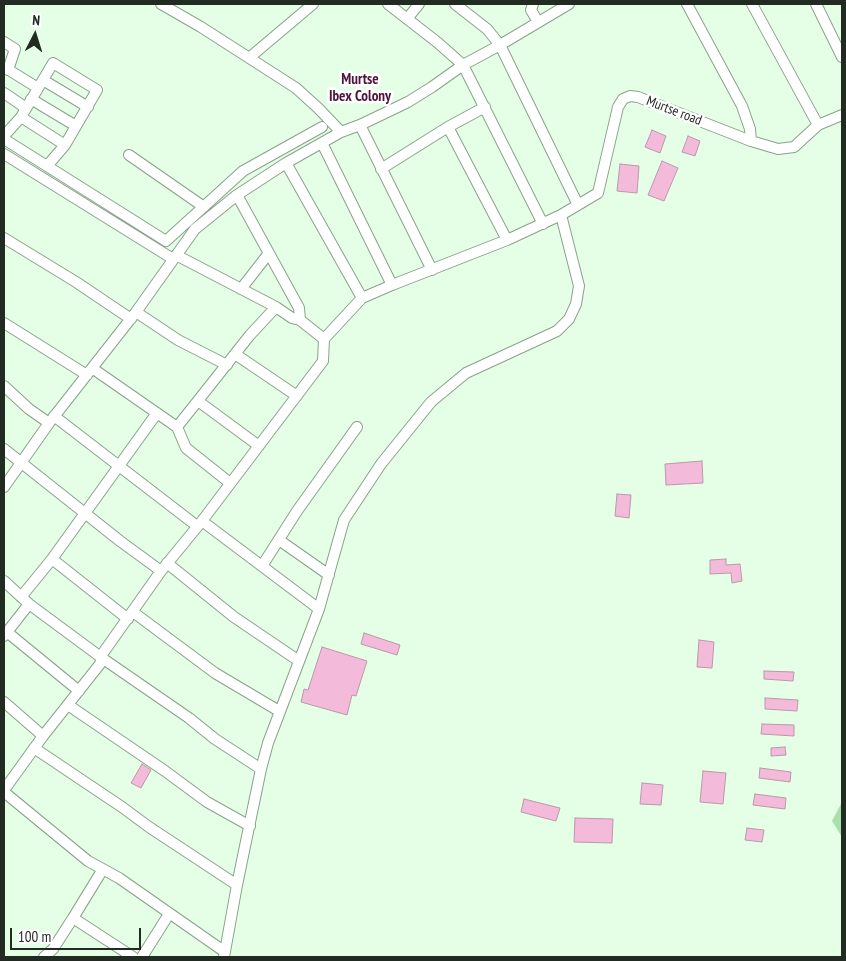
<!DOCTYPE html>
<html>
<head>
<meta charset="utf-8">
<style>
  body { margin:0 }
  #map { position:relative; width:846px; height:961px; overflow:hidden; background:#e5ffe6; font-family:"PT Sans Narrow",sans-serif }
  canvas { display:block }
  .frame { position:absolute; inset:0; border:5px solid #222b22; pointer-events:none }
  .north { position:absolute; left:10px; top:10px; width:50px; height:50px; -webkit-text-stroke:4px #fff; paint-order:stroke; rotate:5deg; font-size:14px; font-weight:700; line-height:20px; text-align:center; color:#222b22 }
  .north::after { content:''; display:block; margin:auto; width:18px; height:22px; background:#222b22; clip-path:polygon(50% 0,100% 100%,50% 72%,0 100%) }
  .scale { position:absolute; left:10px; top:928px; width:131px; height:22px; box-sizing:border-box; border:2px solid #222b22; border-top:0; padding-left:6px; font-size:15px; line-height:18px; white-space:nowrap; color:#222b22; -webkit-text-stroke:4px #fff; paint-order:stroke }
</style>
</head>
<body>
<div id="map">
<canvas width="846" height="961"></canvas>
<div class="frame"></div>
<div class="north">N</div>
<div class="scale">100 m</div>
</div>
<script>
const context = document.querySelector('canvas').getContext('2d');
context.lineJoin = 'round';
function fill(path, color) { context.fillStyle = color; context.fill(path, 'evenodd'); }
const toPath = rows => new Path2D(rows.map(r => 'M' + r).join(''));
function trace(path, color, width, dash) { context.strokeStyle = color; context.lineWidth = width; context.lineCap = dash ? 'butt' : 'round'; context.setLineDash(dash || []); context.stroke(path); }
function drawText(font, color, halo, rows, align = 'center') {
  context.font = font + ' "PT Sans Narrow",sans-serif'; context.lineWidth = 5; context.setLineDash([]); context.textBaseline = 'middle'; context.strokeStyle = halo; context.fillStyle = color; for (const [text, x, y, turn = 0] of rows) {
    context.save(); context.translate(x, y); context.rotate((+turn || 0) * Math.PI / 180); context.textAlign = isNaN(turn) ? turn : align; if (halo) context.strokeText(text, 0, 0); context.fillText(text, 0, 0); context.restore();
  }
}
fill(toPath([
  [842,802,842,837,832,821]
]), '#a9dfad');
const building = toPath([
  [652,130,666,136,660,153,645,147,652,130],
  [688,136,700,141,695,156,682,152,688,136],
  [662,161,678,168,664,201,648,195,662,161],
  [620,164,639,166,637,193,617,191,620,164],
  [702,461,703,483,666,485,665,464,702,461],
  [617,494,631,495,629,518,615,516,617,494],
  [726,559,726,565,740,564,742,581,732,583,731,573,710,574,710,560,726,559],
  [364,633,400,645,397,655,361,644,364,633],
  [699,640,714,642,712,668,697,667,699,640],
  [322,647,367,661,356,696,352,695,347,715,301,702,304,689,308,690,322,647],
  [764,671,794,672,793,681,764,679,764,671],
  [765,698,798,700,797,711,765,709,765,698],
  [762,724,794,725,794,736,761,734,762,724],
  [785,747,786,755,771,756,771,748,785,747],
  [142,764,151,770,141,788,131,783,142,764],
  [760,768,791,772,790,782,759,778,760,768],
  [703,771,726,773,723,804,700,802,703,771],
  [642,783,663,785,661,805,640,804,642,783],
  [755,794,786,798,785,809,753,805,755,794],
  [524,799,560,808,556,821,521,812,524,799],
  [575,818,613,819,612,843,574,842,575,818],
  [747,828,764,830,762,842,745,840,747,828]
]);
fill(building, '#f4bada');
trace(building, '#b899aa', 1);
const minor = toPath([
  [161,4,201,27,296,88,318,108,341,132],
  [388,4,437,42,463,65,543,224],
  [455,4,487,29,500,45,578,205],
  [533,4,531,10,538,22],
  [687,4,742,106,750,129,751,141],
  [752,4,818,125],
  [816,4,842,57],
  [407,19,419,4],
  [4,42,15,49,8,70],
  [249,58,313,4],
  [4,67,38,88],
  [43,80,88,107],
  [4,93,26,108],
  [31,99,76,126],
  [21,117,65,145],
  [360,125,432,270],
  [448,127,507,240],
  [4,136,21,117,53,63,97,90,65,145,47,166],
  [4,139,166,241,243,171,322,127],
  [322,143,392,285],
  [4,154,173,259],
  [129,155,204,207],
  [286,163,362,298],
  [381,169,448,127,485,107],
  [237,195,299,308,300,320,324,339],
  [4,238,76,282,131,319],
  [176,255,276,307,292,318,300,320],
  [241,289,269,253],
  [136,312,178,340,227,365],
  [4,323,87,375],
  [235,354,297,396],
  [92,368,177,427,186,448,230,483],
  [4,386,29,409,49,423],
  [198,401,259,446],
  [54,416,197,526],
  [177,427,250,335,276,307],
  [4,449,120,541,161,571],
  [4,487,49,423,136,312,195,229,237,195,286,163,341,132,360,125,408,102,432,87,463,65,500,45,569,4],
  [202,521,319,609],
  [279,540,329,575],
  [52,559,128,619],
  [167,563,234,617,299,661],
  [262,566,297,511,357,427],
  [4,581,29,604,102,658,189,718,215,739,261,769],
  [21,597,52,559,157,413],
  [133,612,215,673,279,711],
  [7,632,79,691],
  [4,636,29,604],
  [4,702,43,736],
  [68,705,165,771,207,802,250,826],
  [34,748,122,807,149,827,237,885],
  [4,790,43,736,100,664,103,653,161,571,202,521,323,361,324,339,362,298,392,285,507,240,561,215,598,193,618,107,623,99,630,96,638,97,751,141,778,149,794,147,818,125,842,115],
  [4,792,88,861,119,878,225,952],
  [73,918,133,957],
  [44,957,53,949,73,918,103,869],
  [142,957,169,914],
  [224,957,237,885,261,769,268,743,319,609,344,520,381,464,431,402,466,373,557,331,569,319,576,304,579,286,561,215]
]);
trace(minor, '#89a28b', 12);
trace(minor, '#fff', 10);
drawText('14px', '#222b22', '#fff', [
  ["Murtse road",674,111,21]
]);
drawText('bold 15px', '#50153b', '#fff', [
  ["Murtse",360,80],
  ["Ibex Colony",360,97]
]);
</script>
</body>
</html>
